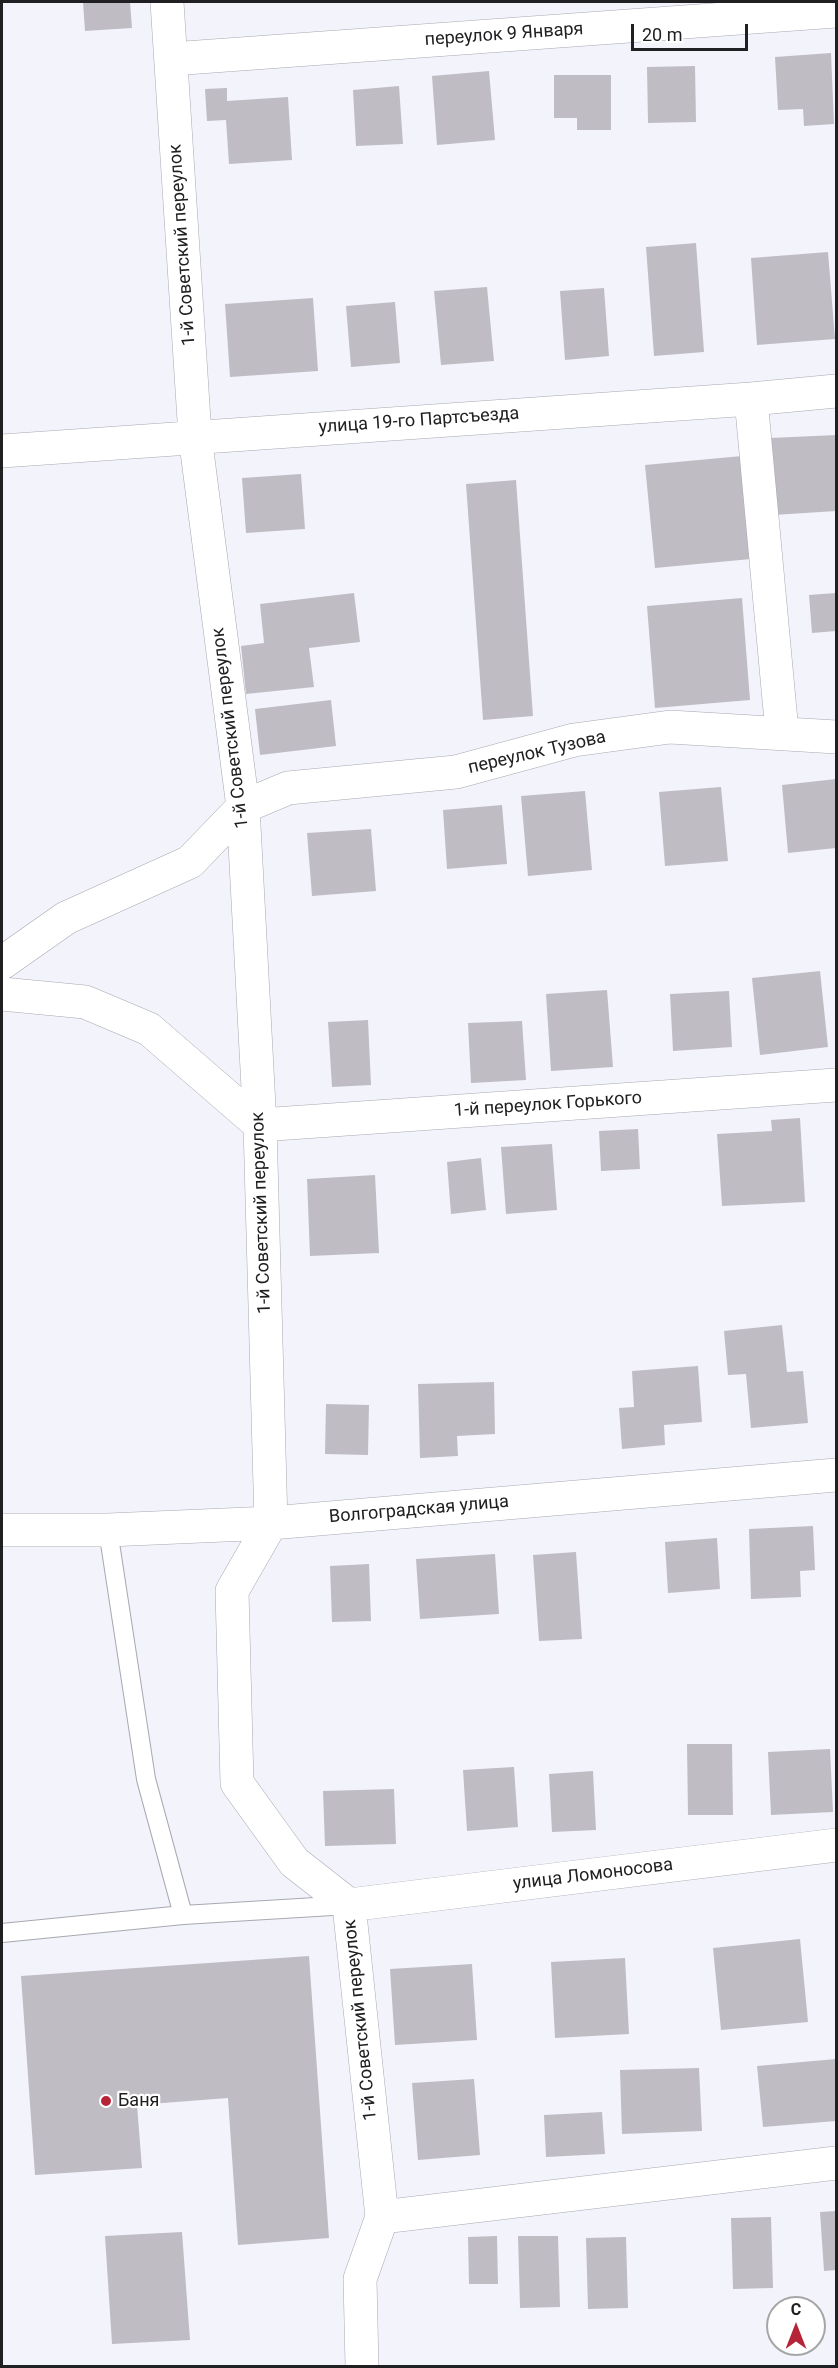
<!DOCTYPE html>
<html>
<head>
<meta charset="utf-8">
<style>
  body { margin:0 }
  #map { position:relative; width:838px; height:2368px; overflow:hidden; background:#f3f3fc; font-family:Roboto,sans-serif }
  canvas { display:block }
  .frame { position:absolute; inset:0; border:3px solid #202023; pointer-events:none }
  .north { position:absolute; left:766px; top:2296px; width:60px; height:60px; box-sizing:border-box; background:#fff; border:2px solid #a6a6a7; border-radius:50%; rotate:0deg; font-size:16px; font-weight:700; line-height:24px; text-align:center; color:#202023 }
  .north::after { content:''; display:block; margin:auto; width:21px; height:27px; background:#b62537; clip-path:polygon(50% 0,100% 100%,50% 72%,0 100%) }
  .scale { position:absolute; left:631px; top:24px; width:117px; height:27px; box-sizing:border-box; border:3px solid #202023; border-top:0; padding-left:8px; font-size:18px; line-height:21px; white-space:nowrap; color:#202023; -webkit-text-stroke:4px #fff; paint-order:stroke }
</style>
</head>
<body>
<div id="map">
<canvas width="838" height="2368"></canvas>
<div class="frame"></div>
<div class="north">С</div>
<div class="scale">20 m</div>
</div>
<script>
const context = document.querySelector('canvas').getContext('2d');
context.lineJoin = 'round';
function fill(path, color) { context.fillStyle = color; context.fill(path, 'evenodd'); }
const toPath = rows => new Path2D(rows.map(r => 'M' + r).join(''));
function trace(path, color, width, dash) { context.strokeStyle = color; context.lineWidth = width; context.lineCap = dash ? 'butt' : 'round'; context.setLineDash(dash || []); context.stroke(path); }
function drawText(font, color, halo, rows, align = 'center') {
  context.font = font + ' Roboto,sans-serif'; context.lineWidth = 4.5; context.setLineDash([]); context.textBaseline = 'middle'; context.strokeStyle = halo; context.fillStyle = color; for (const [text, x, y, turn = 0] of rows) {
    context.save(); context.translate(x, y); context.rotate((+turn || 0) * Math.PI / 180); context.textAlign = isNaN(turn) ? turn : align; if (halo) context.strokeText(text, 0, 0); context.fillText(text, 0, 0); context.restore();
  }
}
fill(toPath([
  [83,2,130,2,132,28,85,31],
  [831,53,834,124,804,126,803,109,778,110,775,57],
  [695,66,696,122,648,123,647,67],
  [489,71,495,140,437,145,432,76],
  [554,75,611,75,611,130,577,130,577,118,554,118],
  [399,86,403,144,356,146,353,90],
  [227,88,227,101,288,97,292,160,229,164,226,120,207,121,205,89],
  [696,243,704,352,654,356,646,247],
  [828,252,835,339,757,345,751,258],
  [487,287,494,361,441,365,434,291],
  [604,288,609,356,565,360,560,291],
  [313,298,318,371,230,377,225,304],
  [395,302,400,363,351,367,346,306],
  [836,435,836,511,774,515,770,438],
  [742,456,751,559,655,568,645,465],
  [301,474,305,529,246,533,242,478],
  [516,480,533,716,483,720,466,484],
  [354,593,360,642,309,648,314,687,246,694,241,646,264,643,260,604],
  [836,593,836,631,812,633,809,595],
  [742,598,750,700,655,708,647,606],
  [331,700,336,746,260,755,255,709],
  [836,779,836,848,788,853,782,785],
  [721,787,728,861,665,866,659,792],
  [585,791,592,870,528,876,521,796],
  [502,805,507,864,447,869,443,810],
  [371,829,376,891,312,896,307,833],
  [820,971,828,1047,760,1055,752,978],
  [607,990,613,1067,551,1071,546,994],
  [729,991,732,1047,673,1051,670,994],
  [368,1020,371,1085,332,1087,328,1022],
  [522,1021,526,1080,471,1083,468,1023],
  [800,1118,805,1202,722,1206,717,1134,772,1131,771,1120],
  [638,1129,640,1169,601,1171,599,1131],
  [552,1144,557,1210,506,1214,501,1147],
  [481,1158,486,1210,451,1214,447,1162],
  [375,1175,379,1253,310,1256,307,1179],
  [782,1325,787,1372,803,1371,808,1423,751,1428,746,1374,728,1375,724,1331],
  [698,1366,702,1422,664,1425,665,1445,622,1449,619,1408,634,1407,632,1371],
  [494,1382,495,1434,457,1436,458,1456,420,1458,418,1384],
  [326,1404,369,1405,368,1455,325,1454],
  [813,1526,815,1570,800,1571,801,1597,751,1599,749,1529],
  [717,1538,720,1589,668,1593,665,1542],
  [576,1552,582,1639,539,1641,533,1555],
  [495,1554,499,1614,420,1619,416,1559],
  [369,1564,371,1621,332,1622,330,1566],
  [687,1744,732,1744,733,1815,688,1815],
  [830,1749,833,1812,771,1815,768,1752],
  [514,1767,518,1827,467,1831,463,1770],
  [593,1771,596,1830,552,1832,549,1774],
  [394,1789,396,1844,325,1846,323,1791],
  [800,1939,808,2022,721,2030,713,1948],
  [309,1956,329,2238,238,2245,228,2098,137,2105,142,2168,35,2175,21,1976],
  [625,1958,629,2034,555,2038,551,1962],
  [472,1964,477,2040,395,2045,390,1969],
  [836,2059,836,2121,763,2127,757,2066],
  [699,2068,702,2131,622,2134,620,2070],
  [474,2079,480,2155,418,2160,412,2083],
  [602,2112,605,2154,546,2157,544,2115],
  [836,2211,836,2270,824,2271,820,2212],
  [771,2217,773,2288,733,2289,731,2218],
  [182,2232,190,2340,112,2344,105,2236],
  [497,2236,498,2284,469,2284,468,2237],
  [518,2236,558,2236,560,2307,520,2308],
  [626,2237,628,2308,588,2309,586,2238]
]), '#c0bcc4');
const service = toPath([
  [108,1530,146,1779,183,1915,349,1905],
  [2,1933,183,1915]
]);
const minor = toPath([
  [167,2,195,436,243,807,260,1125,271,1523,232,1591,237,1783,294,1862,349,1905,382,2217,360,2279,362,2366],
  [171,59,836,11],
  [751,399,782,732],
  [2,451,751,399,836,391],
  [2,963,66,918,190,862,243,807,288,788,456,772,574,740,670,727,836,737],
  [2,994,85,1002,149,1029,260,1125,836,1085],
  [2,1530,108,1530,271,1523,836,1475],
  [349,1905,836,1845],
  [382,2217,836,2163]
]);
trace(service, '#a8a8b0', 20);
trace(minor, '#a8a8b0', 34);
trace(service, '#fff', 18);
trace(minor, '#fff', 33);
for (const [x, y, r, color] of [
  [106,2101,6,"#b62537"]
]) { const dot = new Path2D(); dot.arc(x, y, r, 0, 2 * Math.PI); context.fillStyle = color; context.fill(dot); trace(dot, '#fff', 2); }
drawText('18px', '#202023', '#fff', [
  ["переулок 9 Января",504,35,-4],
  ["1-й Советский переулок",183,245,-94],
  ["улица 19-го Партсъезда",419,421,-4],
  ["1-й Советский переулок",231,728,-97],
  ["переулок Тузова",537,753,-13],
  ["1-й переулок Горького",548,1105,-4],
  ["1-й Советский переулок",262,1213,-92],
  ["Волгоградская улица",419,1510,-5],
  ["улица Ломоносова",593,1875,-7],
  ["1-й Советский переулок",361,2020,-96]
]);
drawText('18px', '#202023', '#fff', [
  ["Баня",118,2101]
], 'left');
</script>
</body>
</html>
